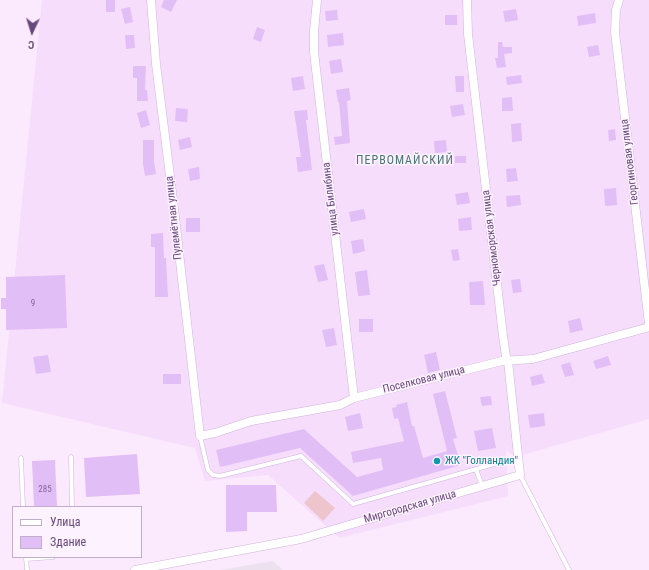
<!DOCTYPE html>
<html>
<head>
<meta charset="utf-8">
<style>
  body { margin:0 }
  #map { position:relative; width:649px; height:570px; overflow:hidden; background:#fbe9fe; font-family:"Roboto Condensed",sans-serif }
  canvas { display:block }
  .legend { position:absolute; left:12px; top:506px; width:130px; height:52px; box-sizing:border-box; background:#fdf2ff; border:1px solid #c1aecb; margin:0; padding:5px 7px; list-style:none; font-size:12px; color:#68497c }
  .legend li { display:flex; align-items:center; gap:8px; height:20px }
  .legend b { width:20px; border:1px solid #c1aecb }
  .north { position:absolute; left:12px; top:12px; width:40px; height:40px; -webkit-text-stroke:3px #fdf2ff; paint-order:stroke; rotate:184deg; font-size:11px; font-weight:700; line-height:16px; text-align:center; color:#68497c }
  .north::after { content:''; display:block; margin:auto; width:14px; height:18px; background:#68497c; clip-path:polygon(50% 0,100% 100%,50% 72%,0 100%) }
</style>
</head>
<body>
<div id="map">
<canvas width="649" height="570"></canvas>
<ul class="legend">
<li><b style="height:5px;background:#fff"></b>Улица</li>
<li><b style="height:11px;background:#e2bef6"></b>Здание</li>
</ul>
<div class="north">С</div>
</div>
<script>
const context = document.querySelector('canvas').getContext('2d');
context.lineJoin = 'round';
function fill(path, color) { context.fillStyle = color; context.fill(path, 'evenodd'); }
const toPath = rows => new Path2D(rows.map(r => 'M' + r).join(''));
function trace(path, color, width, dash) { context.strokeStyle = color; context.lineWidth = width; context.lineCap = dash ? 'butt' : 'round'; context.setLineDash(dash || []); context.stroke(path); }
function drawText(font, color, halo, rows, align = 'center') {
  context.font = font + ' "Roboto Condensed",sans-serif'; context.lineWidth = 3; context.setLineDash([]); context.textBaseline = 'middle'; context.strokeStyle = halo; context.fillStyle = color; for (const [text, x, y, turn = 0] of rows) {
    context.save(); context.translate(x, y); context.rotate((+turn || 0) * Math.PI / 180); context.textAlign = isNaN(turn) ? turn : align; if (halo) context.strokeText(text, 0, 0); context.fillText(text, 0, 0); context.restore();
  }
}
fill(toPath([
  [42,0,649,0,649,419,515,457,506,450,508,496,339,538,268,475,205,481,195,448,2,403]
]), '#f6ddfc');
fill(toPath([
  [273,561,283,570,220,570]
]), '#ece2ef');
fill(toPath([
  [315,491,335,508,323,521,304,503]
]), '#eec5cc');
fill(toPath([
  [106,0,115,0,115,12,106,12],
  [164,0,177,0,171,12,161,7],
  [130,7,133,22,125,24,121,9],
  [516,9,518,20,505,22,503,11],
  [337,10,338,20,326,21,325,11],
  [595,13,596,23,578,26,577,16],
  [445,15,457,15,457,25,445,25],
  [257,27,265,30,261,42,253,39],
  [343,33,344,45,328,47,327,35],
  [125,35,134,35,135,48,126,49],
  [498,42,502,42,503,47,512,47,512,53,504,54,506,67,497,68,495,58,498,58],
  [598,45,600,55,589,57,587,47],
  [341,59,343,72,331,74,329,61],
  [133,66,146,66,145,90,147,90,148,101,137,101,137,78,133,78],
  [521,75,522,83,507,85,506,77],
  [303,76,305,89,293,91,291,78],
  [455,76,464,76,464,92,456,92],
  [349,88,351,100,347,101,350,143,335,145,334,137,342,136,339,102,338,102,336,90],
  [512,97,513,111,502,111,502,98],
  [463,104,465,115,452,117,450,106],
  [176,108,188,109,187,122,175,121],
  [146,110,150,125,141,128,137,113],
  [307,110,308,120,306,120,312,170,298,172,296,157,301,157,294,111],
  [521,123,522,141,512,142,511,124],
  [615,129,616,140,609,141,608,130],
  [190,137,192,147,180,150,178,140],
  [143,140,154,140,154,161,156,174,145,176,143,164],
  [446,140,447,152,435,153,434,141],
  [455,156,466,156,466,163,455,163],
  [199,167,200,179,190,181,188,169],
  [516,168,518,181,507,182,506,169],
  [616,188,617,205,605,206,604,189],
  [468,192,470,203,457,205,455,194],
  [520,195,521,205,507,207,506,196],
  [364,209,366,219,351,222,349,212],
  [471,217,472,230,459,231,458,219],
  [186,218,200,218,200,232,186,232],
  [163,233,164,258,166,258,168,297,155,297,155,247,151,247,151,234],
  [363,239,365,251,353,254,351,241],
  [458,249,460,260,453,261,451,250],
  [324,264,328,280,318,282,314,266],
  [367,270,370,295,358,296,355,272],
  [65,275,67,328,6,330,6,309,1,309,1,298,6,298,6,277],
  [520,279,522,292,513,293,511,280],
  [483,281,485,305,470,305,469,282],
  [580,318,583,330,570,333,568,321],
  [359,319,373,319,373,332,359,332],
  [334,328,337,345,326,347,322,330],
  [436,352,440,370,428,373,424,355],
  [48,355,51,372,36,374,33,357],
  [608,356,611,365,596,369,593,361],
  [570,362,574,375,565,377,561,365],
  [163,374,181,374,181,384,163,384],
  [542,374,545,383,532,386,530,377],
  [445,391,457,438,453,439,461,465,353,496,300,448,220,467,216,450,304,429,357,477,383,470,381,458,353,463,351,452,404,441,398,418,394,419,392,408,397,407,396,405,407,402,412,426,414,426,423,458,447,451,433,394],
  [491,396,492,405,482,406,480,397],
  [360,413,363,428,348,431,345,417],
  [544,413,545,426,530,428,528,415],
  [492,428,496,448,478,451,474,431],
  [137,454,140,494,86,497,84,458],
  [55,460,57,507,34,507,32,461],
  [226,485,276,485,277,512,247,512,247,531,226,532]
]), '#e2bef6');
const lane = toPath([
  [200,436,208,470,213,475,220,476,301,456,353,504,501,462],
  [71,457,72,507],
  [21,458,23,507],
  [476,469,482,486],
  [520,475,569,570],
  [26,557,27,570],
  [26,559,53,557]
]);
const street = toPath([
  [151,0,156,64,173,200,200,436,215,433,251,421,340,405,354,398,502,361,533,359,649,327],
  [317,0,314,31,314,52,354,398],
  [619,0,616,10,615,32,649,324],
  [135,570,301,539,520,475,508,361,506,356,503,336,468,34,467,0]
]);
trace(lane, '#ceb5da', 5);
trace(street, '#ceb5da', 9);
trace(lane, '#fff', 4);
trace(street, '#fff', 8);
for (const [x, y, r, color] of [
  [437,461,4,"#0f9aa8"]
]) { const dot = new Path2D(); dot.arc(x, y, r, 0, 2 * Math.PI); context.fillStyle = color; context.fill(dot); trace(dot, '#fdf2ff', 1.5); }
drawText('9px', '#86669a', null, [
  ["9",33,304],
  ["285",45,490]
]);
drawText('11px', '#68497c', '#fdf2ff', [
  ["Георгиновая улица",630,162,-97],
  ["улица Билибина",331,199,-97],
  ["Пулемётная улица",174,218,-96],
  ["Черноморская улица",492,238,-97],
  ["Поселковая улица",424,380,-14],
  ["Миргородская улица",410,507,-16]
]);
drawText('11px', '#0d838f', '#fdf2ff', [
  ["ЖК \"Голландия\"",445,461]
], 'left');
context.letterSpacing = '1px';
drawText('12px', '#4c7471', '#fdf2ff', [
  ["ПЕРВОМАЙСКИЙ",405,161]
]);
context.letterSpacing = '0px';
</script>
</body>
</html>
